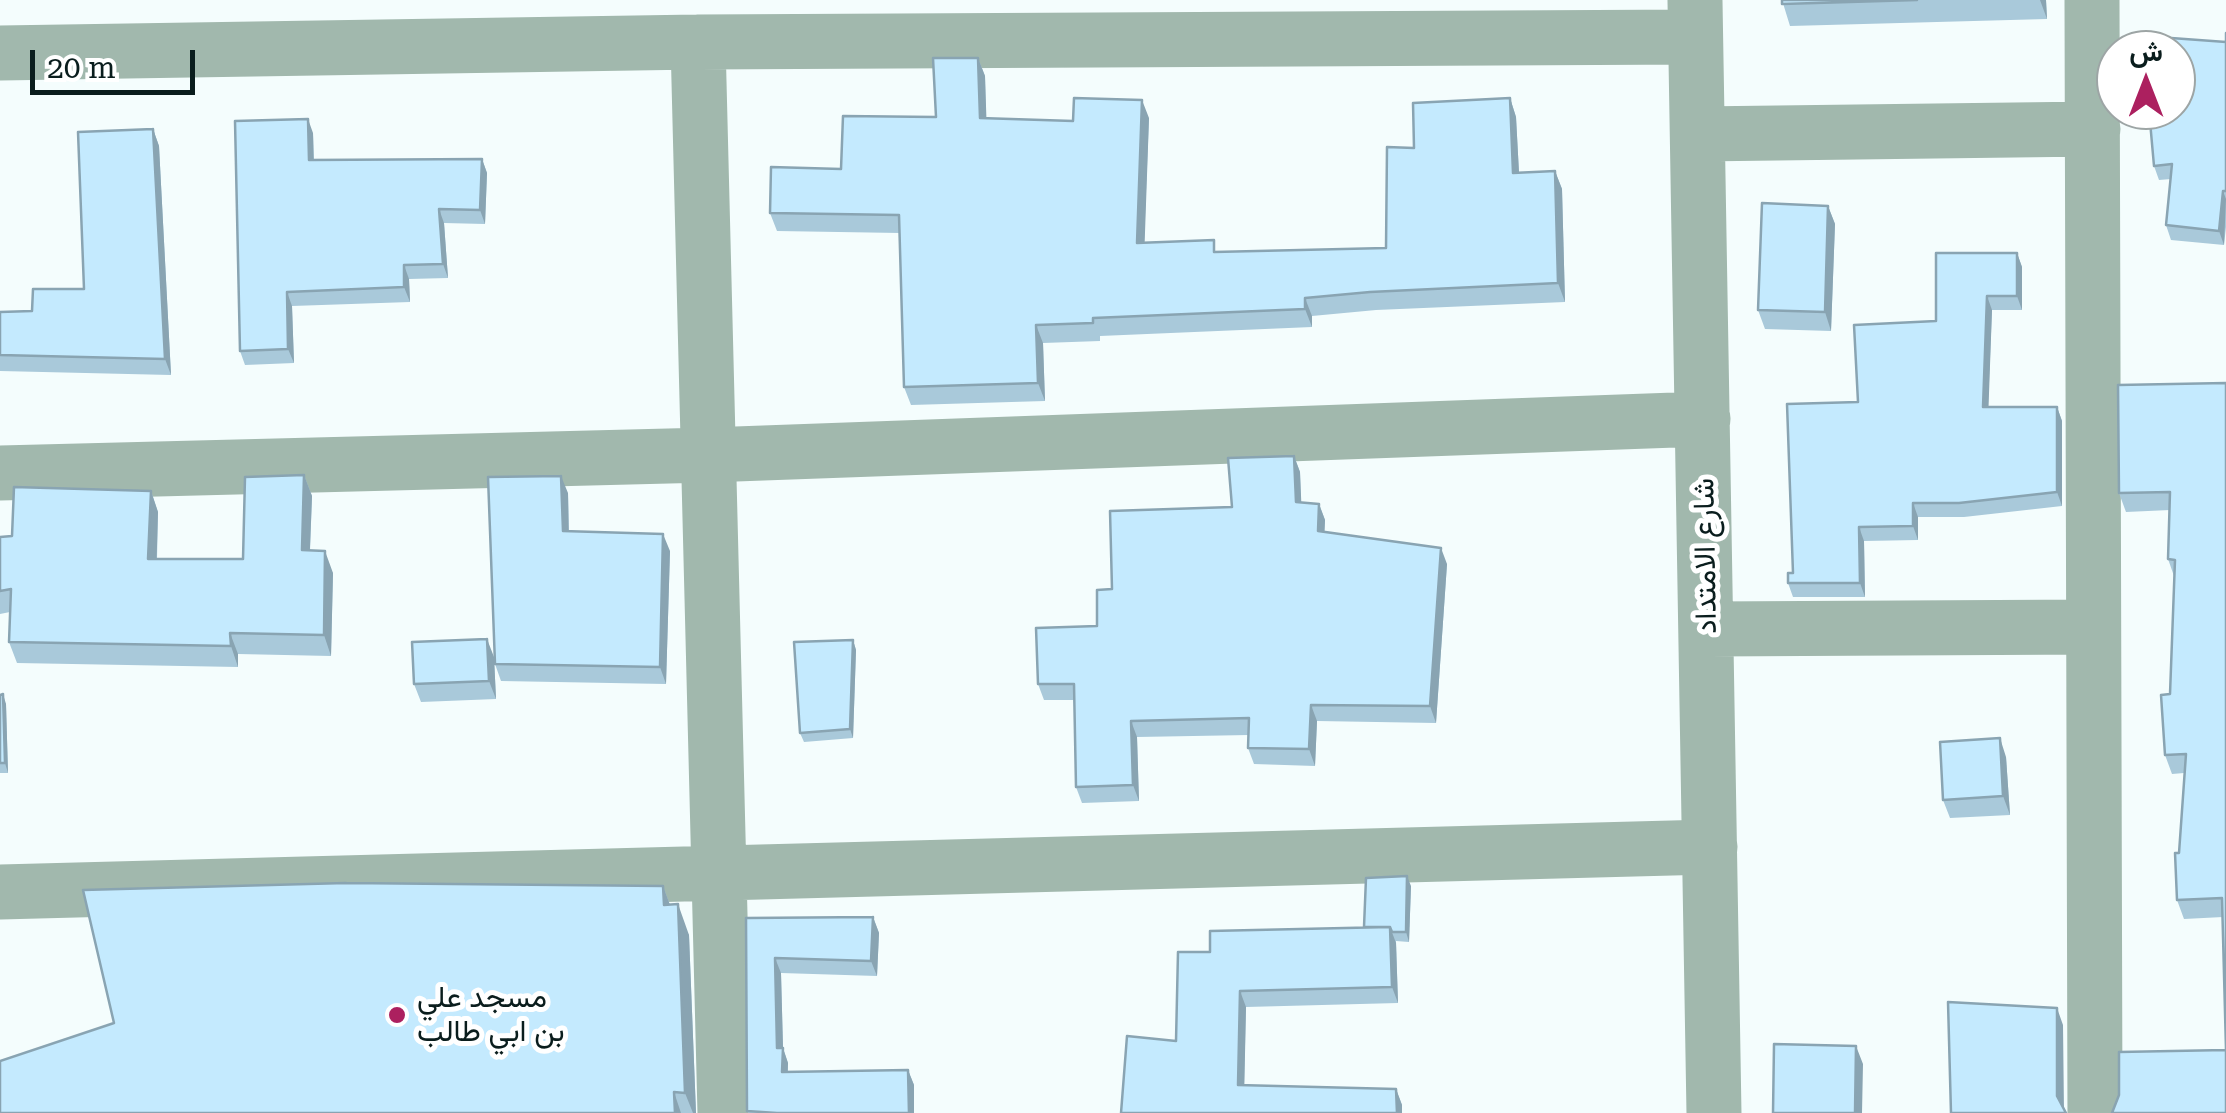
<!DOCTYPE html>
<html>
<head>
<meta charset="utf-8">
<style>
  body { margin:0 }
  #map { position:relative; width:2226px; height:1113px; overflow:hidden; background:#f4fdfd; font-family:"Roboto Serif",Vazirmatn,serif }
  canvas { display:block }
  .north { position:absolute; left:2096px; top:30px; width:100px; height:100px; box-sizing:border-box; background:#fff; border:2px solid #9da5a5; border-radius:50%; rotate:0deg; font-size:28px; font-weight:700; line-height:40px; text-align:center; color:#0a1d1d }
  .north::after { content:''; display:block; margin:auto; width:35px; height:45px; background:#ac205f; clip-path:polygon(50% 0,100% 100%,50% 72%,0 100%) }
  .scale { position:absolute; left:30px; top:50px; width:165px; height:45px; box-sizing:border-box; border:5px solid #0a1d1d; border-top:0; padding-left:12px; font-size:30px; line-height:35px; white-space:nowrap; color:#0a1d1d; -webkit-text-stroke:8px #fff; paint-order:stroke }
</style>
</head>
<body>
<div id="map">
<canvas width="2226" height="1113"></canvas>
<div class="north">ش</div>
<div class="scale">20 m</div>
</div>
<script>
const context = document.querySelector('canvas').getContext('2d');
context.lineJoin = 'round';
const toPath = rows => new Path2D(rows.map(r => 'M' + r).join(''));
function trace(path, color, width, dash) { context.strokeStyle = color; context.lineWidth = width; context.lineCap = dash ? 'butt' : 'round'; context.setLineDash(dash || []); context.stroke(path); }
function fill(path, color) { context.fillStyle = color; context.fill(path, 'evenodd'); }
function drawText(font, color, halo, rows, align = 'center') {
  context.font = font + ' "Roboto Serif",Vazirmatn,serif'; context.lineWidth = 10; context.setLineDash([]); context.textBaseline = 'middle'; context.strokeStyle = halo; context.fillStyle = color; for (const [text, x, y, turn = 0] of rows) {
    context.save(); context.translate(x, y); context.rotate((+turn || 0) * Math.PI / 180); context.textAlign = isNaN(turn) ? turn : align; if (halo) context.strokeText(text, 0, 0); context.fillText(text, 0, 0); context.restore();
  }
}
trace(toPath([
  [2092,0,2095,1113],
  [1695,1,1714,1113],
  [698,42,725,1113],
  [0,53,698,42,1695,37],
  [1698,134,2093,129],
  [0,473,708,455,1703,419],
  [1708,629,2093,627],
  [0,892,1710,847]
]), '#a1b8ad', 55);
fill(toPath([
  [1782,0,2046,0,2047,19,1790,26],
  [2226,33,2226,227,2224,245,2171,240,2166,225,2171,179,2159,180,2154,166,2226,42],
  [978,58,985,76,986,118,1073,121,1149,118,1144,243,1218,252,1386,248,1414,148,1510,98,1516,117,1519,173,1555,171,1562,189,1565,302,1376,310,1312,316,1312,327,1100,336,1100,341,1043,343,1045,401,911,405,904,387,900,233,777,231,770,213,841,169,936,117],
  [153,129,159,146,171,375,0,371,0,312,32,311,84,289],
  [313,133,314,160,482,159,487,173,485,224,444,223,448,278,409,279,410,302,292,306,294,363,245,365,240,351],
  [1828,206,1835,224,1831,331,1765,329,1758,310],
  [2017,253,2022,267,2022,310,1992,310,1988,407,2057,407,2062,421,2062,506,1964,517,1918,517,1918,540,1864,541,1865,597,1793,597,1788,583,1858,402,1936,321],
  [2226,383,2226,1050,2223,917,2184,919,2177,900,2184,773,2172,774,2165,755,2170,694,2174,576,2168,559,2170,510,2126,512,2119,493],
  [1294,456,1300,472,1301,503,1319,504,1325,520,1324,532,1447,564,1436,723,1317,721,1315,766,1254,764,1248,748,1249,735,1137,737,1139,801,1082,803,1076,787,1074,700,1044,700,1038,684,1097,626,1112,589,1232,507],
  [304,475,312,496,310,551,333,573,331,656,238,654,238,667,17,663,9,642,10,612,0,614,0,537,12,536,151,491,158,512,157,559,243,559],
  [568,493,569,532,670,551,666,684,501,681,495,664],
  [853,640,856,650,853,738,804,742,800,733],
  [494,657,496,699,421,702,414,684],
  [0,695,6,704,8,773,0,773],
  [2006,757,2010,815,1950,818,1943,800],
  [663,886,670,905,689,935,696,1113,0,1113],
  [1411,886,1409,942,1396,941,1398,1003,1246,1007,1244,1085,1396,1089,1402,1105,1121,1113,1176,1041,1210,952,1364,927],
  [873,917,879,933,877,976,781,973,783,1048,788,1063,788,1072,908,1070,914,1085,914,1113,748,1113,746,918]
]), '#a9c9da');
fill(toPath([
  [2040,0,2046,0,2047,19],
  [978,58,985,76,987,136,980,118],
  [1510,98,1516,117,1520,191,1513,173],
  [1142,100,1149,118,1144,261,1137,243],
  [308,119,313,133,314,174,309,160],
  [153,129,159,146,171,375,165,359],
  [482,159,487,173,485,224,480,210],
  [1555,171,1562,189,1565,302,1558,283],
  [2223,191,2226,199,2224,245,2219,231],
  [1828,206,1835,224,1831,331,1825,312],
  [439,209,444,223,448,278,443,264],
  [2017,253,2022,267,2022,310,2017,296],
  [404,265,409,279,410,302,404,287],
  [287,292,292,306,294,363,288,349],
  [1987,296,1992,310,1988,421,1983,407],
  [1305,298,1312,316,1312,327,1305,309],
  [1036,325,1043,343,1045,401,1038,383],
  [2057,407,2062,421,2062,506,2057,492],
  [1294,456,1300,472,1302,519,1296,502],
  [304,475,312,496,309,572,302,550],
  [561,476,568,493,569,549,563,531],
  [151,491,158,512,156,580,148,559],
  [1913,503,1918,517,1918,540,1913,526],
  [1319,504,1325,520,1324,547,1318,531],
  [1859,527,1864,541,1865,597,1860,583],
  [663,534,670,551,666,684,660,667],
  [1441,548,1447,564,1436,723,1430,706],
  [325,551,333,573,331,656,324,635],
  [230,633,238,654,238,667,231,646],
  [487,639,494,657,496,699,489,681],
  [853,640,856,650,853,738,850,729],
  [3,694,6,704,8,773,5,763],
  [1311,705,1317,721,1315,766,1309,749],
  [1131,721,1137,737,1139,801,1133,785],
  [2000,738,2006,757,2010,815,2003,796],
  [1407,876,1411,886,1409,942,1406,932],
  [663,886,674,916,664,905],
  [678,904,689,935,696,1113,693,1113,685,1093],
  [873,917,879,933,877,976,871,961],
  [1390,927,1396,943,1398,1003,1392,987],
  [775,958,781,973,783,1048,788,1063,787,1087,782,1072,777,1048],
  [1240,991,1246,1007,1244,1101,1238,1085],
  [2057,1008,2063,1025,2064,1113,2057,1096],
  [1856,1046,1863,1064,1862,1113,1855,1113],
  [908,1070,914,1085,914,1113,909,1113],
  [1396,1089,1402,1105,1402,1113,1397,1113],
  [674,1092,681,1113,675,1113]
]), '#89a4b2');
const building = toPath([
  [1782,0,1917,0,1782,4,1782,0],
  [2226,33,2226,191,2223,191,2219,231,2166,225,2172,164,2154,166,2149,110,2176,110,2176,50,2145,50,2144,36,2226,42,2226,33],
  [933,58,978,58,980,118,1073,121,1074,98,1142,100,1137,243,1214,240,1214,252,1386,248,1387,147,1414,148,1413,103,1510,98,1513,173,1555,171,1558,283,1370,292,1305,298,1305,309,1093,318,1093,323,1036,325,1038,383,904,387,899,215,770,213,771,167,841,169,843,116,936,117,933,58],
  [308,119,309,160,482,159,480,210,439,209,443,264,404,265,404,287,287,292,288,349,240,351,235,121,308,119],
  [153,129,165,359,0,355,0,312,32,311,33,289,84,289,78,132,153,129],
  [1762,203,1828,206,1825,312,1758,310,1762,203],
  [1936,253,2017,253,2017,296,1987,296,1983,407,2057,407,2057,492,1959,503,1913,503,1913,526,1859,527,1860,583,1788,583,1788,573,1793,573,1787,404,1858,402,1854,325,1936,321,1936,253],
  [2226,383,2226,1113,2112,1113,2119,1095,2119,1052,2226,1050,2222,898,2177,900,2175,853,2179,853,2186,754,2165,755,2161,695,2170,694,2175,560,2168,559,2170,492,2119,493,2118,385,2226,383],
  [1294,456,1296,502,1319,504,1318,531,1441,548,1430,706,1311,705,1309,749,1248,748,1249,718,1131,721,1133,785,1076,787,1074,684,1038,684,1036,628,1097,626,1097,590,1112,589,1110,511,1232,507,1228,458,1294,456],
  [304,475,302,550,325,551,324,635,230,633,231,646,9,642,11,589,0,591,0,537,12,536,14,487,151,491,148,559,243,559,245,477,304,475],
  [561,476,563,531,663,534,660,667,495,664,488,477,561,476],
  [487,639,489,681,414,684,412,642,487,639],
  [853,640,850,729,800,733,794,642,853,640],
  [3,694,5,763,0,763,0,695,3,694],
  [2000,738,2003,796,1943,800,1940,742,2000,738],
  [1407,876,1406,932,1392,932,1390,927,1364,927,1366,878,1407,876],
  [346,883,663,886,664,905,678,904,685,1093,674,1092,675,1113,0,1113,0,1061,114,1023,83,890,346,883],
  [873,917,871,961,775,958,777,1048,783,1048,782,1072,908,1070,909,1113,777,1113,747,1111,746,918,873,917],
  [1390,927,1392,987,1240,991,1238,1085,1396,1089,1397,1113,1121,1113,1127,1036,1176,1041,1178,952,1210,952,1210,931,1390,927],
  [1948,1002,2057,1008,2057,1096,2066,1113,1951,1113,1948,1002],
  [1774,1044,1856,1046,1855,1113,1773,1113,1774,1044]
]);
fill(building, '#c4eafe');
trace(building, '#89a4b2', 2.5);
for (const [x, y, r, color] of [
  [397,1015,10,"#ac205f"]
]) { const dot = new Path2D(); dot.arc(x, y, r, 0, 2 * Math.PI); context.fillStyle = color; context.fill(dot); trace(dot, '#fff', 4); }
drawText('30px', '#0a1d1d', '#fff', [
  ["شارع الامتداد",1706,556,-91]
]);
drawText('30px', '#0a1d1d', '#fff', [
  ["مسجد علي",417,998],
  ["بن ابي طالب",417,1032]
], 'left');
</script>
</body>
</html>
